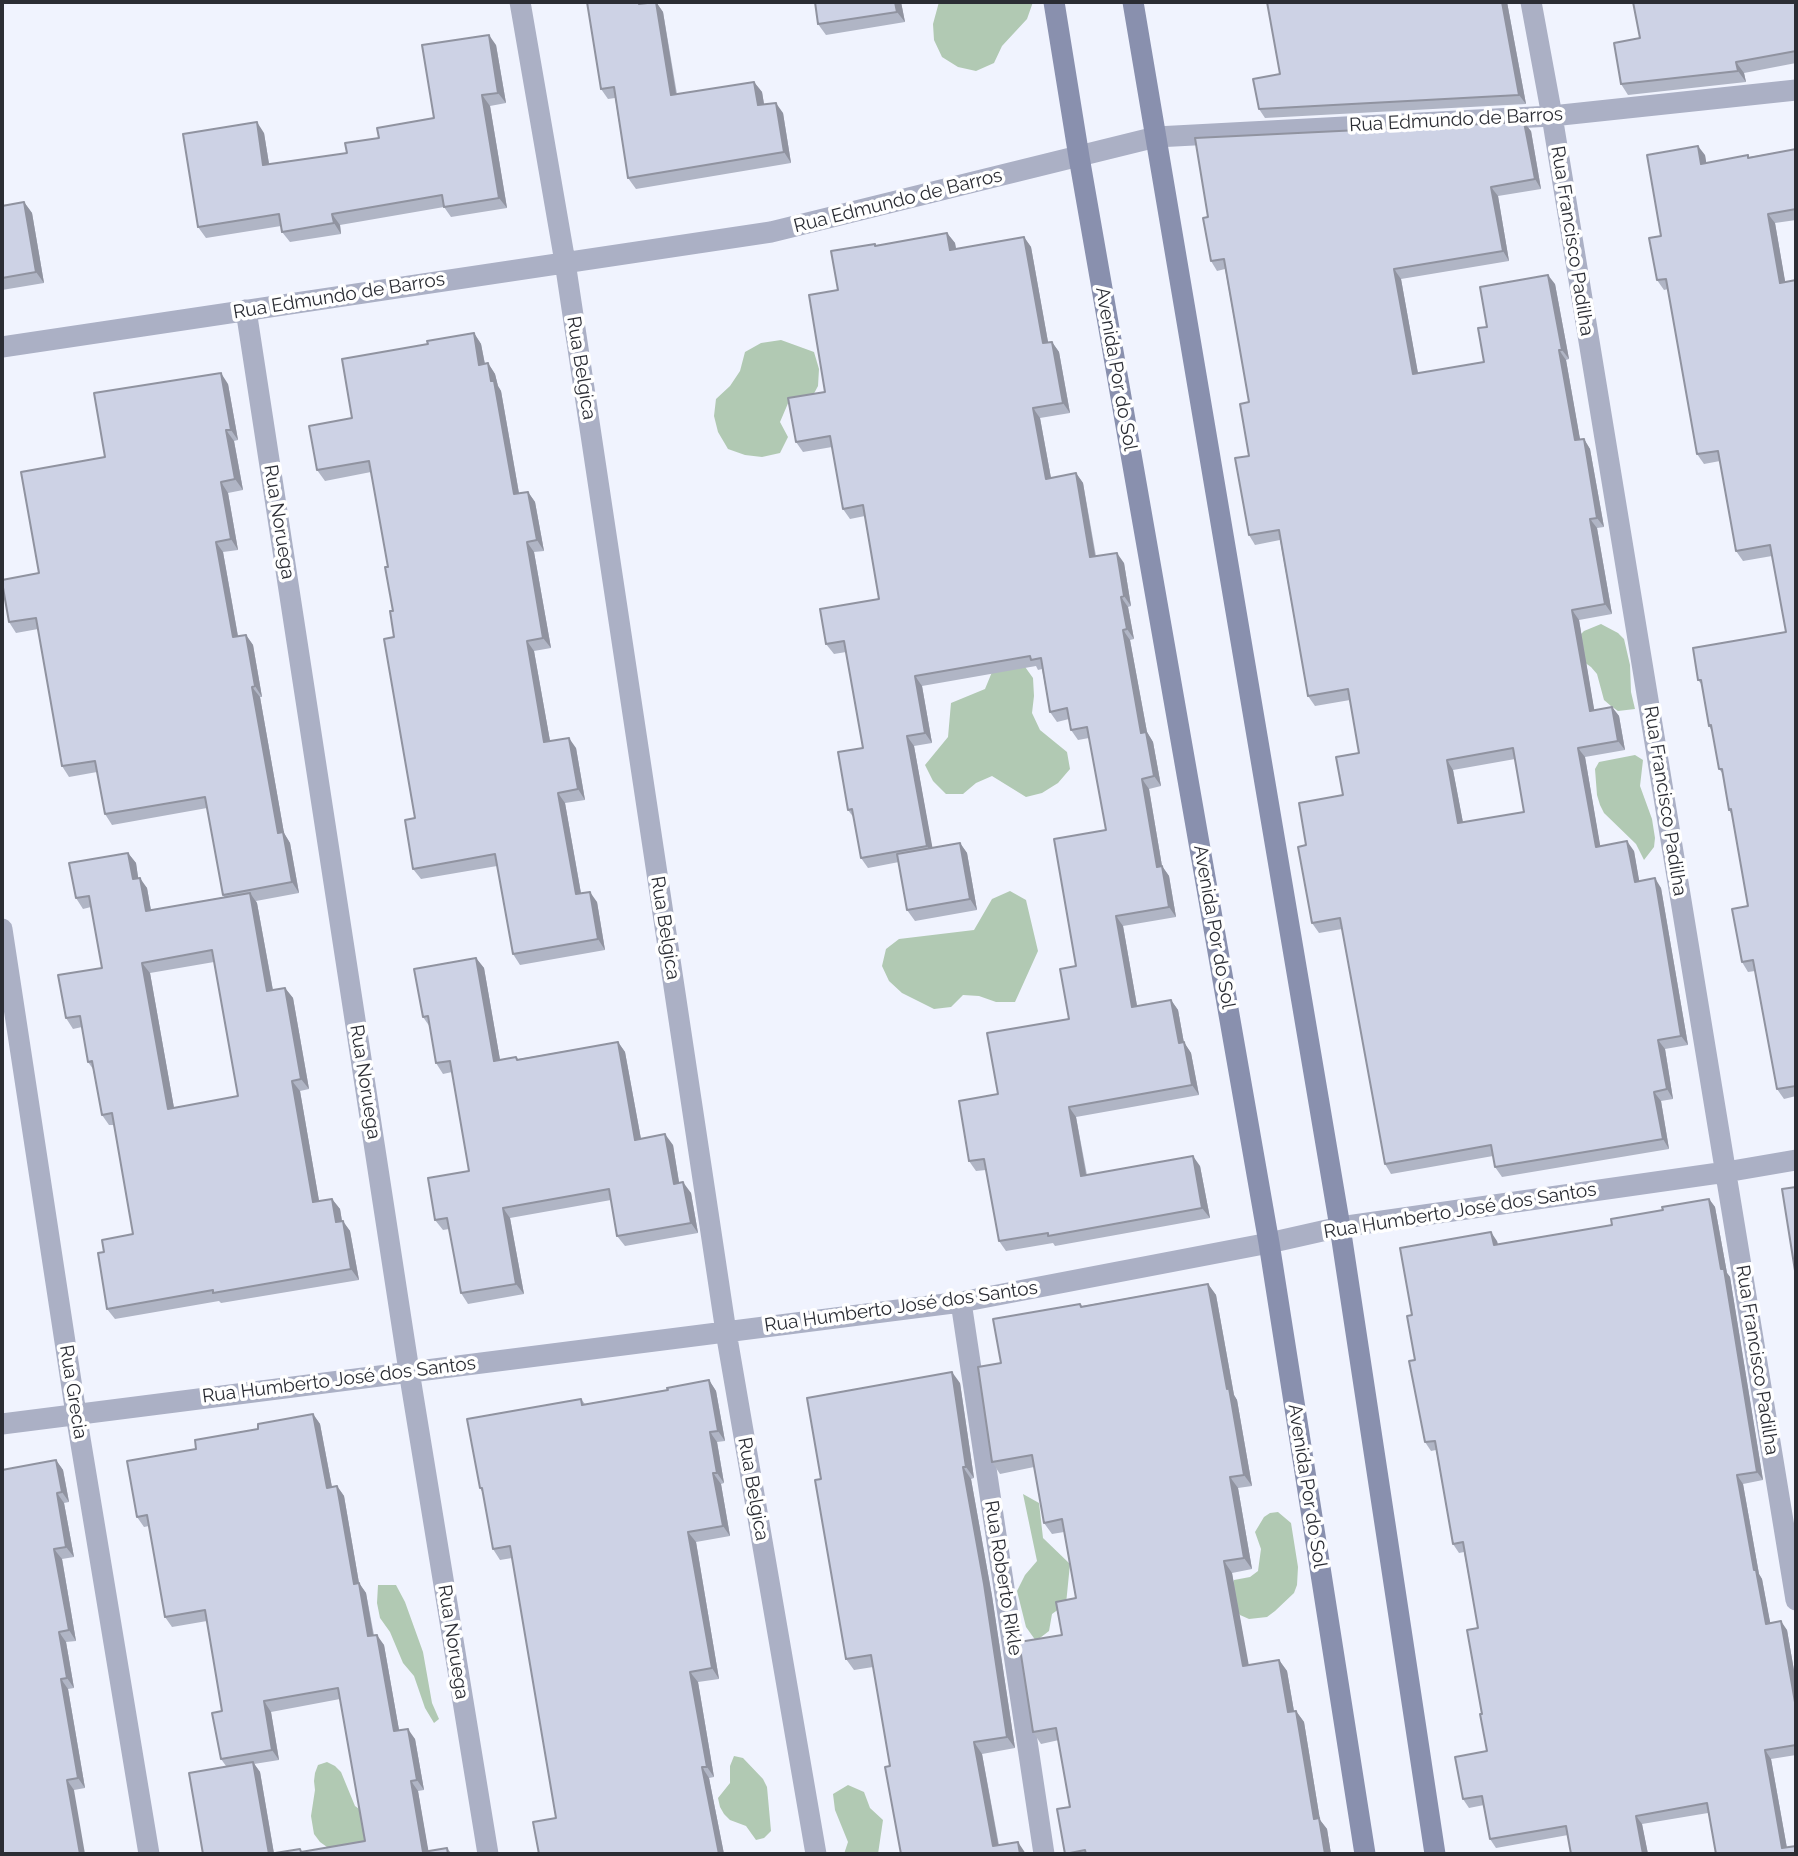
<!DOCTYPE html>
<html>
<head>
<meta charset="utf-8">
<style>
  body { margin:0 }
  #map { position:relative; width:1798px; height:1856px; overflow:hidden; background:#f0f3fe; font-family:Raleway,sans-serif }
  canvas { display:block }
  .frame { position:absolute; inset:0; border:4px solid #2b2d34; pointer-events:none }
</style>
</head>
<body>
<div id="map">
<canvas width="1798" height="1856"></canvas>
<div class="frame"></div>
</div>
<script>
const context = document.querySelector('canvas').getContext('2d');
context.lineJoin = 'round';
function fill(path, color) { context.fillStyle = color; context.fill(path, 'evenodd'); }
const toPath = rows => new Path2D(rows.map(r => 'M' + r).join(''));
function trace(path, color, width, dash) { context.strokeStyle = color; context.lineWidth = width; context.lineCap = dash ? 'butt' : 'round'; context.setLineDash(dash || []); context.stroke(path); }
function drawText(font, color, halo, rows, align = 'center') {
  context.font = font + ' Raleway,sans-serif'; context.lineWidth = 7; context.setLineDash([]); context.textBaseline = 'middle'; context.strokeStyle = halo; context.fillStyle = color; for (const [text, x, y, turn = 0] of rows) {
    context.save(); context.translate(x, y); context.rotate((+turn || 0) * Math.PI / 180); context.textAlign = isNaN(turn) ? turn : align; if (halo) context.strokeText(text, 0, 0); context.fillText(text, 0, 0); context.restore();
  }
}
fill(toPath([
  [939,2,1033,2,1027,19,1002,46,994,63,976,71,958,67,942,57,934,40,933,24],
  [781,340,814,352,819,369,818,386,810,401,789,401,780,422,788,437,780,453,762,457,745,455,728,449,718,432,714,416,716,399,730,386,740,371,745,352,761,343],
  [1601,624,1618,633,1624,639,1630,665,1631,692,1635,709,1618,711,1611,706,1604,700,1597,674,1591,667,1584,662,1578,637,1584,631],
  [1023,664,1033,678,1034,696,1032,713,1040,730,1067,752,1070,769,1058,783,1042,793,1026,797,992,776,976,783,963,794,946,794,933,781,925,765,948,737,951,703,985,689,992,672],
  [1635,755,1643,760,1640,786,1652,819,1655,838,1654,847,1644,860,1636,844,1604,813,1600,805,1597,795,1595,769,1599,762],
  [1010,891,1026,900,1038,951,1015,1002,996,1002,979,996,963,995,951,1007,934,1009,902,993,889,981,882,966,886,949,899,939,974,930,992,899],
  [1023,1494,1039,1503,1043,1538,1070,1564,1066,1604,1052,1614,1049,1631,1036,1641,1026,1627,1017,1591,1025,1575,1037,1561],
  [1278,1512,1291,1523,1298,1567,1297,1585,1294,1593,1275,1611,1267,1617,1249,1619,1240,1615,1235,1608,1231,1590,1234,1580,1250,1577,1258,1571,1261,1549,1255,1532,1264,1517,1270,1513],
  [378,1585,396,1585,405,1602,423,1652,432,1703,439,1719,434,1723,425,1708,414,1676,403,1663,390,1632,380,1618,377,1603],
  [734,1756,743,1758,763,1779,767,1787,771,1831,764,1838,756,1840,746,1826,730,1820,724,1814,720,1807,718,1798,730,1783,730,1766],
  [327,1762,335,1766,341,1772,355,1806,362,1811,385,1842,345,1849,327,1847,320,1842,314,1834,311,1816,315,1790,314,1781,315,1773,318,1765],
  [848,1785,864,1792,870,1808,883,1820,878,1854,844,1854,848,1842,835,1810,833,1794]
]), '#b1c9b3');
trace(toPath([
  [520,2,565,262,726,1332,816,1854],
  [1531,2,1552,116,1796,1600],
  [246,310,409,1371,488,1854],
  [2,347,771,232,1156,137,1552,116,1796,90],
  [2,929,76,1414,149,1854],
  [961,1302,1044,1854],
  [2,1424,961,1302,1269,1243,1340,1227,1726,1172,1796,1160]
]), '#abb0c5', 21);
trace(toPath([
  [1054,2,1079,157,1269,1243,1365,1854],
  [1133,2,1340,1227,1435,1854]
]), '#8990ae', 21);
fill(toPath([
  [587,2,644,2,644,3,656,2,663,12,677,94,754,82,762,92,764,104,783,113,791,163,636,189,628,178,615,98,608,99,601,89],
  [901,2,905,22,826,35,818,24],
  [1507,2,1526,104,1265,118,1259,109,1280,74],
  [1796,2,1796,63,1744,73,1746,82,1628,95,1621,84,1640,38],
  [496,45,506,103,490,106,507,208,451,217,444,207,340,225,341,234,290,242,282,232,281,226,206,238,198,227,264,133,269,164,347,153,379,138,434,118],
  [1531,131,1541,189,1498,196,1509,261,1401,279,1418,374,1484,362,1487,327,1555,284,1569,359,1566,360,1580,440,1584,439,1590,449,1604,527,1597,528,1612,614,1579,620,1594,710,1612,707,1619,716,1625,750,1585,757,1600,846,1634,851,1639,881,1661,888,1688,1045,1665,1049,1673,1099,1661,1101,1669,1149,1502,1177,1495,1167,1493,1156,1391,1174,1385,1164,1342,929,1319,933,1312,923,1306,845,1343,795,1359,753,1350,700,1315,706,1308,696,1280,540,1255,545,1249,535,1249,402,1225,269,1217,271,1211,261],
  [1515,759,1524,812,1463,823,1453,770],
  [1796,149,1796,220,1775,223,1785,282,1796,280,1796,1096,1784,1099,1777,1089,1755,971,1748,972,1742,962,1748,906,1732,815,1729,810,1723,774,1719,769,1712,731,1709,726,1702,685,1698,680,1786,632,1772,556,1743,561,1736,551,1720,461,1704,464,1697,454,1668,289,1664,290,1657,280,1661,236,1705,155,1706,163,1748,155,1749,157],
  [24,202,32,213,44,283,2,290,2,206],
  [947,233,955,243,956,249,1024,237,1031,247,1048,342,1052,342,1059,352,1070,413,1040,418,1051,478,1076,473,1083,483,1096,556,1124,563,1131,606,1128,607,1134,639,1130,640,1147,732,1153,742,1161,786,1149,789,1162,866,1169,876,1176,917,1123,926,1137,1006,1171,1000,1178,1010,1184,1043,1191,1053,1199,1095,1076,1117,1087,1175,1200,1166,1210,1218,1055,1246,1053,1243,1006,1251,999,1241,986,1170,976,1171,969,1161,998,1094,1069,1019,1076,966,1106,830,1089,738,1078,740,1071,730,1069,719,1057,722,1050,712,1042,669,1038,670,1036,666,922,686,932,743,914,746,932,848,960,843,967,853,977,910,915,921,907,910,899,862,868,868,861,858,854,818,848,810,863,748,846,652,834,654,826,644,879,599,865,516,850,519,843,509,832,447,803,452,796,442,825,392,875,244,876,246],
  [474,333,481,344,485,364,488,363,495,374,498,386,501,391,519,493,528,492,535,502,544,551,534,552,551,648,534,651,550,741,576,748,585,800,565,803,581,893,597,902,605,950,520,965,513,954,497,866,421,879,413,869,415,818,394,637,393,611,388,567,371,472,325,481,317,470,428,344],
  [228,384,238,440,234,441,243,490,228,493,238,550,223,552,238,636,246,635,253,645,262,697,260,697,284,833,290,843,299,893,256,901,257,903,273,990,285,988,293,998,309,1089,300,1091,319,1201,332,1199,340,1209,342,1221,350,1231,359,1280,221,1303,219,1301,115,1319,107,1309,104,1252,133,1234,114,1125,109,1125,102,1115,93,1069,88,1062,82,1027,73,1029,66,1018,102,968,91,907,83,909,76,898,128,853,136,863,138,878,147,888,151,910,224,897,223,895,207,808,112,825,105,814,97,772,69,777,62,766,38,629,16,633,9,622,39,573,105,457],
  [214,962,238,1096,174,1108,150,973],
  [476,958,484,968,500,1060,516,1057,518,1059,618,1042,625,1052,641,1139,673,1145,679,1183,691,1193,698,1233,625,1246,617,1236,611,1200,510,1218,524,1294,468,1304,461,1293,449,1229,443,1230,435,1220,469,1171,452,1072,443,1074,436,1063,430,1027,423,1017],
  [1709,1199,1715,1207,1727,1273,1730,1277,1763,1480,1743,1484,1759,1574,1762,1579,1770,1623,1787,1630,1796,1682,1796,1755,1771,1759,1787,1848,1796,1854,1708,1813,1642,1824,1648,1854,1571,1854,1568,1835,1496,1848,1490,1839,1484,1805,1469,1808,1463,1799,1487,1751,1482,1714,1478,1628,1464,1552,1459,1553,1453,1544,1436,1450,1431,1451,1425,1442,1415,1360,1412,1315,1497,1241,1498,1245,1612,1225,1663,1210],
  [1208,1284,1216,1295,1234,1395,1237,1400,1252,1486,1238,1488,1252,1569,1232,1573,1248,1665,1279,1660,1287,1671,1294,1711,1296,1711,1304,1722,1320,1820,1327,1829,1331,1854,1065,1854,1070,1807,1059,1740,1041,1744,1033,1732,1062,1635,1076,1598,1064,1532,1052,1534,1044,1523,1034,1467,1000,1474,992,1462,1001,1363,1080,1304,1082,1306],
  [709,1380,716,1391,725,1441,717,1442,724,1483,721,1484,730,1536,696,1542,719,1679,698,1682,714,1777,709,1778,724,1854,539,1854,556,1818,512,1558,500,1560,493,1549,483,1493,480,1488,581,1399,585,1404,668,1390],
  [960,1383,974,1478,971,1479,992,1596,1015,1748,982,1754,999,1845,1026,1854,901,1854,890,1766,873,1667,854,1670,846,1659],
  [313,1414,320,1424,332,1487,337,1486,344,1496,359,1583,366,1593,374,1635,384,1645,399,1730,415,1739,424,1790,418,1791,428,1851,447,1848,452,1854,203,1854,226,1766,221,1759,222,1711,207,1621,172,1627,165,1617,149,1526,144,1527,137,1517,196,1449,258,1429],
  [340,1699,365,1841,302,1852,300,1849,274,1853,260,1772,254,1764,279,1760,271,1712],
  [56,1460,63,1470,69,1502,64,1503,74,1557,62,1559,76,1641,66,1642,74,1688,68,1689,85,1788,74,1790,2,1854]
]), '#b0b5c5');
fill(toPath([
  [656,2,663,12,678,106,671,95],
  [895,2,901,2,905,22,897,12],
  [1502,2,1507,2,1526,104,1519,95],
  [489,35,496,45,506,103,498,93],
  [1736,62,1744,73,1746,82,1738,71],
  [754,82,762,92,766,116,758,105],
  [482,95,490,106,507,208,499,198],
  [776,103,783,113,791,163,784,152],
  [257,122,264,133,271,176,263,165],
  [1524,122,1531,131,1541,189,1535,179],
  [1698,146,1705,155,1708,173,1701,164],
  [1491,187,1498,196,1509,261,1503,251],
  [24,202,32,213,44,283,36,272],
  [332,214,340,225,341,234,334,223],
  [1768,214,1775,223,1787,292,1780,283],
  [947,233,955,243,958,260,950,250],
  [1024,237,1031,247,1050,353,1043,343],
  [1394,269,1401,279,1420,384,1413,374],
  [1548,275,1555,284,1569,359,1562,350],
  [474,333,481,344,487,375,479,365],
  [1052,342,1059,352,1070,413,1063,403],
  [1559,350,1566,360,1582,450,1575,440],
  [488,363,495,374,498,386,501,391,521,505,514,494],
  [221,373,228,384,238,440,231,430],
  [1033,408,1040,418,1053,489,1046,479],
  [226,430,234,441,243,490,235,479],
  [1584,439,1590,449,1604,527,1597,518],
  [1076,473,1083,483,1097,567,1090,557],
  [221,482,228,493,238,550,231,539],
  [528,492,535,502,544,551,537,540],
  [1590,519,1597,528,1612,614,1605,604],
  [216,542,223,552,240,648,233,637],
  [527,542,534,552,551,648,543,638],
  [1117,553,1124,563,1131,606,1124,596],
  [1121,597,1128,607,1134,639,1127,629],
  [1572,610,1579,620,1596,720,1590,711],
  [1123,630,1130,640,1147,732,1153,742,1161,786,1154,776,1141,733],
  [246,635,253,645,262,697,255,686],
  [527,641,534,651,552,752,544,742],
  [915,676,922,686,932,743,925,733],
  [252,687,260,697,284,833,290,843,299,893,292,882,278,833],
  [1612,707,1619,716,1625,750,1618,741],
  [907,736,914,746,934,856,927,846],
  [569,738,576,748,585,800,578,789],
  [1578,748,1585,757,1602,856,1596,847],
  [1447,760,1453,770,1465,833,1458,823],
  [1142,779,1149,789,1162,866,1169,876,1176,917,1169,907,1157,867],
  [558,793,565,803,583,905,576,894],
  [1627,841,1634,851,1641,891,1635,882],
  [960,843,967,853,977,910,970,899],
  [128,853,136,863,140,890,133,879],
  [140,878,147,888,153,922,146,911],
  [1655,878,1661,888,1688,1045,1681,1036],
  [590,892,597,902,605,950,598,939],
  [250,893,257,903,275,1002,267,991],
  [1116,916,1123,926,1139,1017,1132,1007],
  [476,958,484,968,502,1071,494,1061],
  [142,963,150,973,176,1119,168,1109],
  [285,988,293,998,309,1089,301,1079],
  [1171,1000,1178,1010,1186,1054,1179,1043],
  [1658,1040,1665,1049,1673,1099,1667,1089],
  [618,1042,625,1052,643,1150,635,1140],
  [1184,1042,1191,1053,1199,1095,1192,1085],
  [292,1081,300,1091,321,1212,313,1202],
  [1654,1092,1661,1101,1669,1149,1663,1139],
  [1069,1107,1076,1117,1088,1186,1081,1176],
  [665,1134,673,1145,681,1194,674,1184],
  [1193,1156,1200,1166,1210,1218,1202,1208],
  [683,1182,691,1193,698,1233,691,1223],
  [332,1199,340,1209,344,1233,336,1222],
  [1709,1199,1715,1207,1727,1273,1730,1277,1763,1480,1757,1472],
  [503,1208,510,1218,524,1294,516,1284],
  [343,1221,350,1231,359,1280,351,1269],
  [1491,1232,1497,1241,1500,1254,1494,1245],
  [1208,1284,1216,1295,1234,1395,1237,1400,1252,1486,1244,1475,1227,1389],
  [952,1372,960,1383,974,1478,966,1467],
  [709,1380,716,1391,725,1441,718,1431],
  [313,1414,320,1424,334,1498,327,1488],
  [710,1432,717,1442,724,1483,717,1473],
  [56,1460,63,1470,69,1502,62,1492],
  [963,1467,971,1479,992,1596,1015,1748,1007,1737],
  [713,1473,721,1484,730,1536,723,1526],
  [1737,1475,1743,1484,1759,1574,1762,1579,1772,1632,1766,1624,1754,1570],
  [1230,1477,1238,1488,1252,1569,1244,1558],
  [337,1486,344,1496,359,1583,366,1593,375,1646,368,1636,354,1584],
  [57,1493,64,1503,74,1557,66,1547],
  [688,1532,696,1542,719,1679,712,1668],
  [54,1549,62,1559,76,1641,69,1630],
  [1224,1561,1232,1573,1251,1677,1243,1666],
  [1781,1621,1787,1630,1796,1682,1796,1708],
  [59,1632,66,1642,74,1688,67,1678],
  [377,1635,384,1645,401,1741,394,1731],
  [1279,1660,1287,1671,1296,1723,1288,1712],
  [690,1672,698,1682,714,1777,707,1767],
  [61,1679,68,1689,85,1788,78,1778],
  [264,1701,271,1712,279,1760,272,1750],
  [1296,1711,1304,1722,1320,1820,1327,1829,1331,1854,1325,1854,1314,1819],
  [408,1729,415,1739,424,1790,417,1780],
  [974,1742,982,1754,1000,1854,993,1846],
  [1765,1750,1771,1759,1788,1854,1782,1848],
  [253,1762,260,1772,274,1854,269,1854],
  [702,1767,709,1778,724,1854,719,1854],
  [67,1780,74,1790,85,1854,80,1854],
  [411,1781,418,1791,429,1854,423,1852],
  [1636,1816,1642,1824,1648,1854,1643,1854],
  [1018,1842,1026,1854,1020,1854]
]), '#9093a0');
const building = toPath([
  [587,2,638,2,639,4,656,2,671,95,754,82,758,105,776,103,784,152,628,178,614,87,601,89,587,2],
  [815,2,895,2,897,12,818,24,815,2],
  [1267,2,1502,2,1519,95,1259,109,1253,79,1280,74,1267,2],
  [1633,2,1796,2,1796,51,1736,62,1738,71,1621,84,1614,43,1640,38,1633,2],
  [489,35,498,93,482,95,499,198,444,207,442,195,332,214,334,223,282,232,279,214,198,227,183,134,257,122,263,165,347,153,345,143,379,138,377,128,434,118,422,45,489,35],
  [1524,122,1535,179,1491,187,1503,251,1394,269,1413,374,1484,362,1478,328,1487,327,1480,287,1548,275,1562,350,1559,350,1575,440,1584,439,1597,518,1590,519,1605,604,1572,610,1590,711,1612,707,1618,741,1578,748,1596,847,1627,841,1635,882,1655,878,1681,1036,1658,1040,1667,1089,1654,1092,1663,1139,1495,1167,1491,1145,1385,1164,1340,918,1312,923,1298,847,1306,845,1299,803,1343,795,1336,757,1359,753,1348,689,1308,696,1279,530,1249,535,1235,458,1249,456,1240,404,1249,402,1224,259,1211,261,1203,218,1208,217,1195,138,1524,122],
  [1513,748,1524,812,1458,823,1447,760,1513,748],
  [1698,146,1701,164,1748,155,1748,158,1796,149,1796,209,1768,214,1780,283,1796,280,1796,1086,1777,1089,1753,960,1742,962,1732,909,1748,906,1731,809,1729,810,1722,769,1719,769,1711,725,1709,726,1701,680,1698,680,1693,648,1786,632,1770,545,1736,551,1718,451,1697,454,1666,279,1657,280,1649,238,1661,236,1647,155,1698,146],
  [24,202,36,272,2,278,2,206,24,202],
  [947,233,950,250,1024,237,1043,343,1052,342,1063,403,1033,408,1046,479,1076,473,1090,557,1117,553,1124,596,1121,597,1127,629,1123,630,1141,733,1146,732,1154,776,1142,779,1157,867,1162,866,1169,907,1116,916,1132,1007,1171,1000,1179,1043,1184,1042,1192,1085,1069,1107,1081,1176,1193,1156,1202,1208,1048,1236,1048,1233,999,1241,984,1159,969,1161,959,1101,998,1094,987,1033,1069,1019,1060,969,1076,966,1054,839,1106,830,1087,727,1071,730,1067,708,1050,712,1041,658,1031,660,1030,656,915,676,925,733,907,736,927,846,861,858,852,809,848,810,838,752,863,748,844,641,826,644,820,609,879,599,863,505,843,509,830,436,796,442,788,398,825,392,809,295,838,290,831,251,875,244,875,246,947,233],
  [474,333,479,365,488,363,491,381,494,381,514,494,528,492,537,540,527,542,543,638,527,641,544,742,569,738,578,789,558,793,576,894,590,892,598,939,513,954,495,854,413,869,405,820,415,818,384,639,394,637,390,611,393,611,385,567,388,567,369,461,317,470,309,426,352,418,342,359,428,344,427,341,474,333],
  [221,373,231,430,226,430,235,479,221,482,231,539,216,542,233,637,246,635,255,686,252,687,278,833,283,832,292,882,223,895,205,797,105,814,95,761,62,766,36,618,9,622,2,582,2,580,39,573,21,472,105,457,94,393,221,373],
  [960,843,970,899,907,910,897,854,960,843],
  [128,853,133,879,140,878,146,911,250,893,267,991,285,988,301,1079,292,1081,313,1202,332,1199,336,1222,343,1221,351,1269,213,1293,213,1290,107,1309,98,1253,104,1252,102,1240,133,1234,112,1113,102,1115,92,1061,88,1062,80,1016,66,1018,58,975,102,968,89,896,76,898,69,863,128,853],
  [212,950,238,1096,168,1109,142,963,212,950],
  [476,958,494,1061,516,1057,517,1060,618,1042,635,1140,665,1134,674,1184,683,1182,691,1223,617,1236,609,1189,503,1208,516,1284,461,1293,447,1218,435,1220,428,1178,469,1171,450,1061,436,1063,428,1016,423,1017,414,969,476,958],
  [1796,1187,1796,1277,1782,1189,1796,1187],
  [1709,1199,1721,1269,1724,1269,1757,1472,1737,1475,1754,1570,1756,1570,1766,1624,1781,1621,1796,1708,1796,1745,1765,1750,1782,1848,1796,1846,1796,1854,1716,1854,1707,1803,1636,1816,1643,1854,1571,1854,1566,1826,1490,1839,1482,1796,1463,1799,1455,1757,1487,1751,1480,1714,1482,1714,1467,1630,1478,1628,1463,1542,1453,1544,1435,1441,1425,1442,1409,1361,1415,1360,1407,1316,1412,1315,1400,1248,1491,1232,1494,1245,1612,1225,1611,1219,1663,1210,1662,1207,1709,1199],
  [1208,1284,1227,1389,1229,1388,1244,1475,1230,1477,1244,1558,1224,1561,1243,1666,1279,1660,1288,1712,1296,1711,1314,1819,1319,1818,1325,1854,1086,1854,1085,1850,1065,1854,1057,1809,1070,1807,1056,1728,1033,1732,1019,1642,1062,1635,1056,1602,1076,1598,1062,1519,1044,1523,1032,1455,992,1462,978,1367,1001,1363,993,1319,1080,1304,1081,1307,1208,1284],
  [952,1372,966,1467,963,1467,984,1584,1007,1737,974,1742,993,1846,1018,1842,1020,1854,901,1854,885,1767,890,1766,871,1655,846,1659,815,1480,821,1479,807,1398,952,1372],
  [709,1380,718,1431,710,1432,717,1473,713,1473,723,1526,688,1532,712,1668,690,1672,707,1767,702,1767,719,1854,539,1854,533,1822,556,1818,510,1546,493,1549,482,1488,480,1488,467,1419,581,1399,582,1405,668,1390,667,1388,709,1380],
  [313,1414,327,1488,337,1486,354,1584,359,1583,368,1636,377,1635,394,1731,408,1729,417,1780,411,1781,423,1852,447,1848,448,1854,203,1854,189,1773,253,1762,269,1854,300,1849,301,1852,365,1841,338,1688,264,1701,272,1750,221,1759,212,1713,222,1711,205,1610,165,1617,147,1515,137,1517,127,1461,196,1449,195,1440,258,1429,258,1424,313,1414],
  [56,1460,62,1492,57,1493,66,1547,54,1549,69,1630,59,1632,67,1678,61,1679,78,1778,67,1780,80,1854,2,1854,2,1470,56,1460]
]);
fill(building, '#cdd2e5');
trace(building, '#9093a0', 2);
drawText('19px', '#2b2d34', '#fff', [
  ["Rua Edmundo de Barros",1456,120,-3],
  ["Rua Edmundo de Barros",898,201,-14],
  ["Rua Francisco Padilha",1572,241,81],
  ["Rua Edmundo de Barros",339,296,-9],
  ["Rua Belgica",581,368,81],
  ["Avenida Por do Sol",1116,369,80],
  ["Rua Noruega",279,522,81],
  ["Rua Francisco Padilha",1665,801,81],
  ["Avenida Por do Sol",1214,927,80],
  ["Rua Belgica",665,928,81],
  ["Rua Noruega",365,1082,81],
  ["Rua Humberto José dos Santos",1460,1211,-9],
  ["Rua Humberto José dos Santos",901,1307,-8],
  ["Rua Francisco Padilha",1757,1360,81],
  ["Rua Humberto José dos Santos",339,1380,-7],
  ["Rua Grecia",73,1392,81],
  ["Avenida Por do Sol",1307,1486,81],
  ["Rua Belgica",753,1489,80],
  ["Rua Roberto Rikle",1003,1578,81],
  ["Rua Noruega",453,1642,81]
]);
</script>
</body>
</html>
